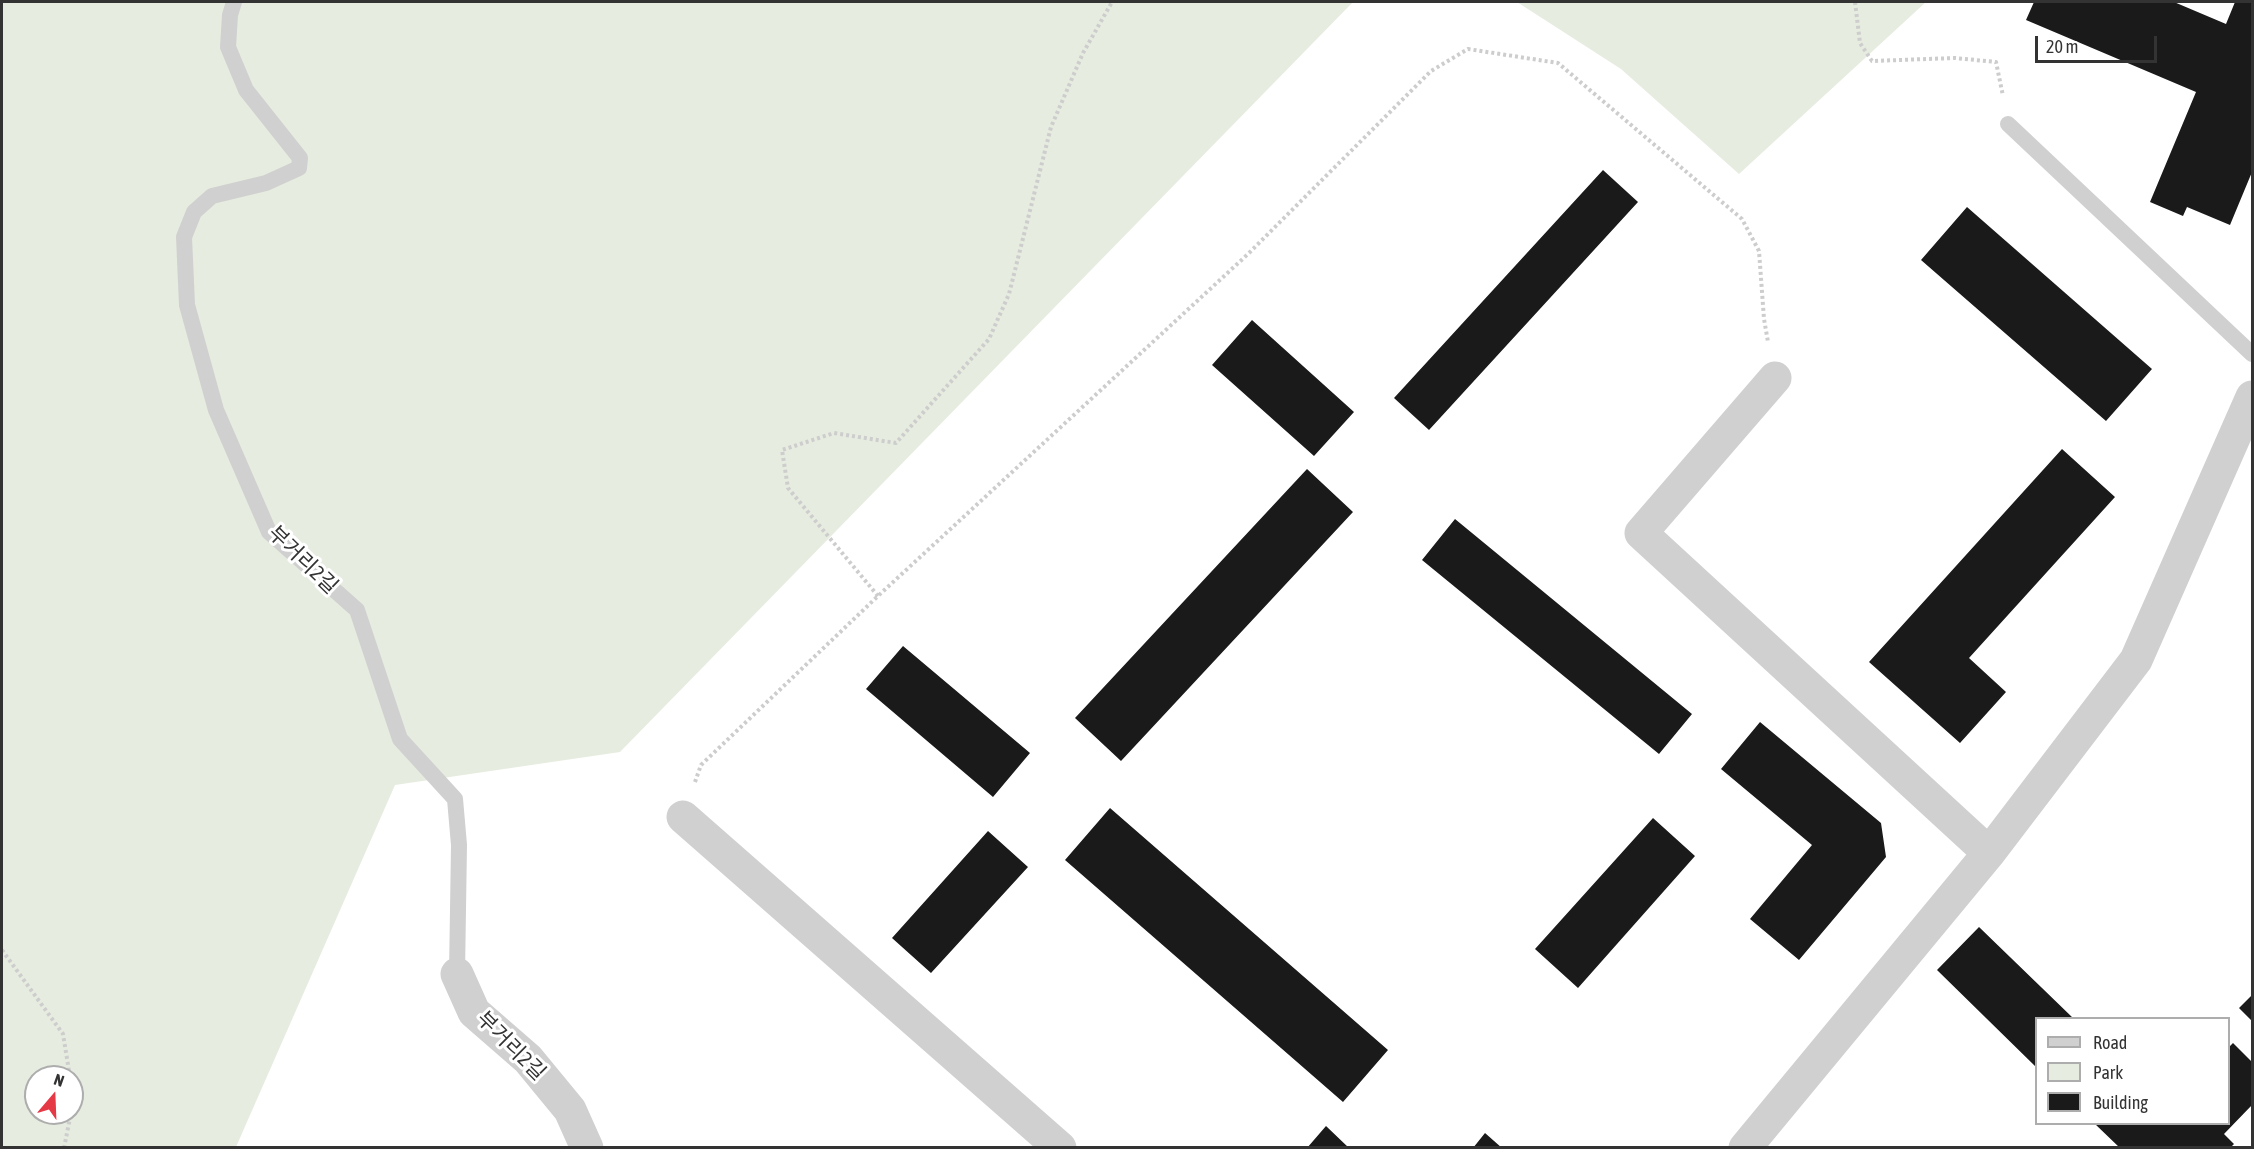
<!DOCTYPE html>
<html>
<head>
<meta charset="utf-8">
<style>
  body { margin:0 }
  #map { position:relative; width:2254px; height:1149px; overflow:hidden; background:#fff; font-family:"Asap Condensed",sans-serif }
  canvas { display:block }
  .frame { position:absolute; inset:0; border:3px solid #333; pointer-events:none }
  .legend { position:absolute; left:2035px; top:1017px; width:195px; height:108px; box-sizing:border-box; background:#fff; border:2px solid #adadad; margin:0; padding:8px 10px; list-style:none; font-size:18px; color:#333 }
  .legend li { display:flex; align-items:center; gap:12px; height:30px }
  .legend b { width:30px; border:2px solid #adadad }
  .north { position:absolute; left:24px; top:1065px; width:60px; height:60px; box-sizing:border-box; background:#fff; border:2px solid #adadad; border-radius:50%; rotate:19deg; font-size:16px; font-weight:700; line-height:24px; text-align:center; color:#333 }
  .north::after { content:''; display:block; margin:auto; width:21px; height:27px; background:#e63946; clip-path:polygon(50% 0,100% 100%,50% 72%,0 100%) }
  .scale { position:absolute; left:2035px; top:36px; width:122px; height:27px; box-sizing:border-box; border:3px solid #333; border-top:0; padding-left:8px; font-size:18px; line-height:21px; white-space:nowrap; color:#333; -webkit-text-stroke:4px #fff; paint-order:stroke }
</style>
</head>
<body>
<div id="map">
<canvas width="2254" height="1149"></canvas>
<div class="frame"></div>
<ul class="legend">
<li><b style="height:8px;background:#d0d0d0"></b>Road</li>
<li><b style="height:16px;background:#e6ecdf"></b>Park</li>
<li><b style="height:16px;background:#1a1a1a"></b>Building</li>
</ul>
<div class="north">N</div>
<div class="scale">20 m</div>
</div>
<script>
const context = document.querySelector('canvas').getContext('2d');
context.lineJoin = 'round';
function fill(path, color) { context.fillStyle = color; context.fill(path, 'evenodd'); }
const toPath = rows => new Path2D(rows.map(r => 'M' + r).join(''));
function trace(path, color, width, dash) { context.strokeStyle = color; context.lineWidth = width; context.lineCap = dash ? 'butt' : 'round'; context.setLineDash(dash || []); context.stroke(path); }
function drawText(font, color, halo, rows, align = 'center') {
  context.font = font + ' "Asap Condensed","Noto Sans KR",sans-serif'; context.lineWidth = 6; context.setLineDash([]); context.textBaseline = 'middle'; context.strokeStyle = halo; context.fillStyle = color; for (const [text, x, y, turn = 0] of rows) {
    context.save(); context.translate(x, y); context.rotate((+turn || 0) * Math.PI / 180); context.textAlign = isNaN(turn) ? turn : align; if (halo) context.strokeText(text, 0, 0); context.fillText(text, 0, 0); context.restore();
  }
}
fill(toPath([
  [2,2,1353,2,620,752,395,785,236,1147,2,1148],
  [36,1077,72,1077,72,1113,36,1113],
  [1517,2,1926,2,1739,174,1621,69]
]), '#e6ecdf');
fill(toPath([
  [2034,2,2174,2,2226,24,2235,2,2252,2,2252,172,2230,225,2187,207,2183,216,2150,202,2196,92,2026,20],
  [1603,170,1638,202,1429,430,1394,398],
  [1967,207,2152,369,2106,421,1921,260],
  [1252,320,1354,412,1314,456,1212,365],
  [2062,449,2115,497,1969,658,2006,692,1960,743,1869,662],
  [1307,469,1353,512,1121,761,1075,718],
  [1455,519,1692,714,1659,754,1422,560],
  [903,646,1030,753,993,797,866,689],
  [1760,722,1881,823,1886,857,1799,960,1750,919,1812,845,1721,769],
  [1110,808,1388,1050,1343,1102,1065,860],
  [1653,818,1695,856,1578,988,1535,949],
  [988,831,1028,867,931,973,892,938],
  [1979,927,2073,1018,2036,1018,2036,1067,1937,970],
  [2252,995,2252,1021,2239,1008],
  [2233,1043,2252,1062,2252,1105,2224,1134,2234,1144,2230,1148,2120,1148,2095,1124,2228,1124,2228,1048],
  [1326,1126,1349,1148,1307,1148],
  [1485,1133,1502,1148,1473,1148]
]), '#1a1a1a');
trace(toPath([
  [1855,2,1860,43,1872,61,1955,58,1996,62,2003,96],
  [878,596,788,488,782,450,834,433,896,443,989,339,1009,294,1051,127,1083,53,1112,2],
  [695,782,701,765,878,596,1248,254,1431,71,1468,49,1558,63,1742,219,1759,251,1764,319,1768,342],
  [2,950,63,1034,70,1077],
  [72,1091,74,1102,72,1109],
  [64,1148,71,1113]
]), '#cdcdcd', 4, [3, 3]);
trace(toPath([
  [234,2,230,15,228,47,246,90,300,158,299,168,266,183,212,196,194,212,184,237,187,305,216,410,269,532,357,610,400,739,455,799,459,845,457,974],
  [2008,124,2252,354]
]), '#d0d0d0', 16);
trace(toPath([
  [1775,378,1641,533,1989,853],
  [683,817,1060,1148],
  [457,974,474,1012,528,1059,570,1110,587,1148],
  [1745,1148,1989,853,2136,660,2252,397]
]), '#d0d0d0', 33);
drawText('21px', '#333', '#fff', [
  ["부거리2길",303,560,44],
  ["부거리2길",511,1046,45]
]);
</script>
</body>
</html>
